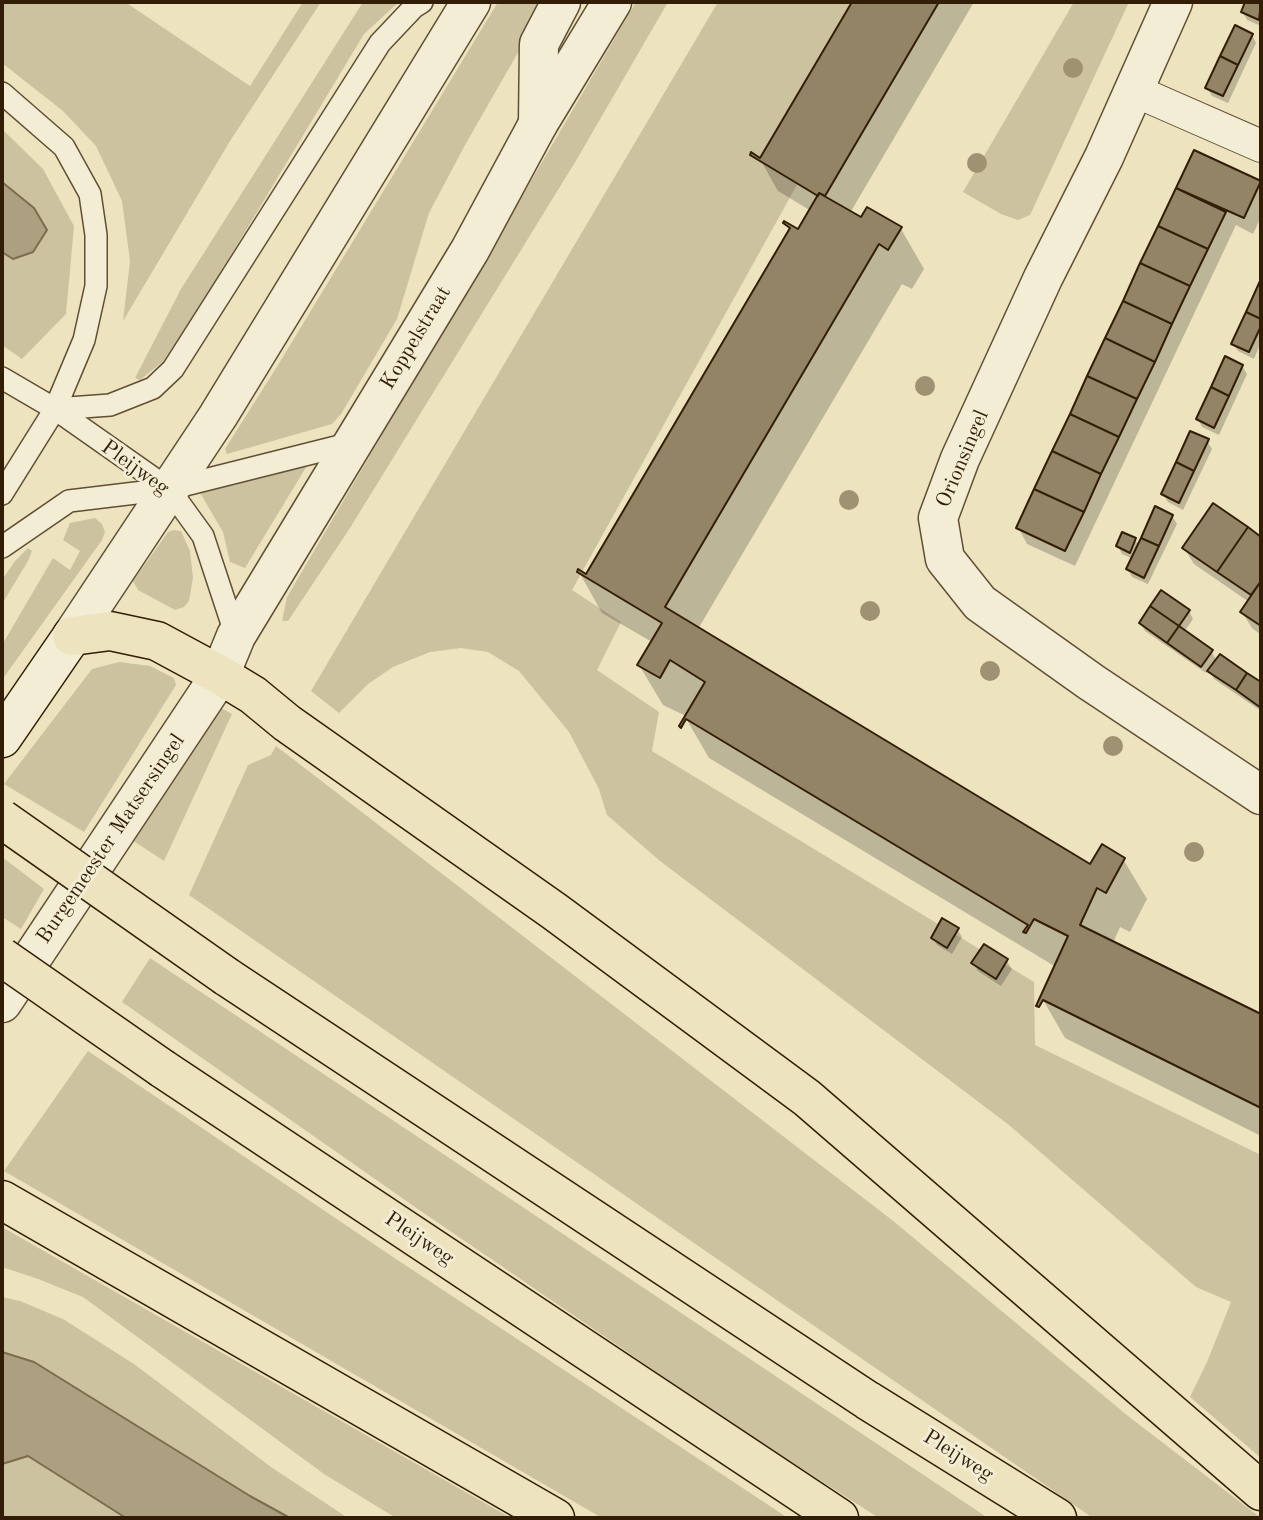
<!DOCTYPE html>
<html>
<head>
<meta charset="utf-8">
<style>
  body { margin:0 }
  #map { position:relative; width:1263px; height:1520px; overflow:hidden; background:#ede3bf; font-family:"Old Standard TT",serif }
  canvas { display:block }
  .frame { position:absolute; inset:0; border:4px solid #321e06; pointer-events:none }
</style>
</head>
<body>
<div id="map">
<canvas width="1263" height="1520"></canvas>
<div class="frame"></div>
</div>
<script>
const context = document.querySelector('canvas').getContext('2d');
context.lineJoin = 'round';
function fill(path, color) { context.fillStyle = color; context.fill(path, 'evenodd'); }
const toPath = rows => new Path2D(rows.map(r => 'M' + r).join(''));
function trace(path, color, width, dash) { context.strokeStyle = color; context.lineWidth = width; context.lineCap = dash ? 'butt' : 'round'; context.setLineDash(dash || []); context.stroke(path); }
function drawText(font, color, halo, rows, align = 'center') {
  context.font = font + ' "Old Standard TT",serif'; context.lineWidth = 6; context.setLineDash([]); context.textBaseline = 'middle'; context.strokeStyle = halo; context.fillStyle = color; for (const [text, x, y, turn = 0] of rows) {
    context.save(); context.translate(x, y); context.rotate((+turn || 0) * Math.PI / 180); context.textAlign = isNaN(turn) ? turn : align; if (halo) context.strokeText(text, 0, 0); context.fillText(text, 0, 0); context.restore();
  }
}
fill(toPath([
  [2,2,125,2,250,86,303,2,321,2,230,141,123,321,130,261,122,201,96,146,63,111,2,63],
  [363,2,399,2,364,34,171,355,140,380,135,378,181,289],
  [498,2,547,2,465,145,429,213,397,319,360,382,341,414,332,424,227,454,225,449,278,365],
  [636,2,668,2,577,159,350,528,288,621,282,621,287,597],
  [718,2,853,2,776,143,808,165,572,590,621,622,597,670,659,712,652,751,1034,982,1035,1045,1261,1155,1261,1458,1190,1397,1207,1362,1231,1302,1196,1287,1009,1125,660,861,607,815,599,789,569,732,519,671,488,652,461,648,430,652,393,667,368,684,339,713,311,691],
  [1074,2,1129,2,1030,215,1018,220,1001,214,963,192],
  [2,129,43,169,74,226,66,314,22,359,2,345,2,252,13,259,34,208,2,182],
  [308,464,245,568,230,562,223,532,199,491],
  [95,518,102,524,105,532,102,540,2,680,2,645,53,558,70,570,80,551,63,540,70,523],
  [174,530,181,531,190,551,193,578,189,601,184,607,175,610,138,590,133,581,168,532],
  [28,548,32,551,28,561,2,604,2,580,15,561],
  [119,662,150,666,174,678,176,685,84,832,4,784,92,669],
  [219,707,232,714,164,861,132,840],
  [276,746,892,1220,1128,1416,1261,1518,1093,1518,189,895,248,765,271,755],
  [2,857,44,889,21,929,2,917],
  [150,958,988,1518,879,1518,737,1427,415,1207,122,1002],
  [88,1051,390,1255,788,1518,602,1518,4,1171],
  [2,1227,511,1518,396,1518,324,1474,83,1297,38,1279,2,1267],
  [2,1297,20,1301,63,1319,134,1364,271,1467,348,1518,290,1518,250,1496,34,1362,2,1352],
  [28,1455,126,1518,2,1518,2,1464]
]), '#cdc2a0');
const water = toPath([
  [2,182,34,208,47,230,33,252,13,259,2,252,2,182],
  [2,1352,34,1362,250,1496,290,1518,126,1518,28,1456,2,1464,2,1352]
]);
fill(water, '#ada080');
trace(water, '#7c6c4f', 2);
fill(toPath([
  [854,2,974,2,850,213,862,220,901,229,924,269,912,289,902,284,698,629,1090,866,1123,859,1147,899,1130,932,1120,927,1113,943,1261,1016,1261,1136,1065,1038,1042,998,1056,967,709,758,684,715,663,705,639,665,652,642,602,613,579,572,587,576,811,211,778,191,761,161],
  [1247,2,1261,2,1261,26,1247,20,1243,12],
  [1252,35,1256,43,1228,103,1212,96,1207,88],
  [1195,152,1260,182,1261,217,1253,234,1236,225,1075,566,1027,544,1018,527],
  [1261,283,1261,342,1254,359,1238,351,1233,344],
  [1242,366,1247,374,1219,435,1202,427,1198,419],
  [1207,441,1212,449,1183,510,1168,502,1163,494],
  [1213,506,1261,539,1261,635,1252,628,1242,612,1249,602,1194,564,1184,548],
  [1172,516,1177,524,1148,584,1132,577,1128,569,1133,559,1122,554,1118,546,1135,540,1139,546],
  [1189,611,1193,619,1184,632,1211,651,1217,661,1220,656,1261,685,1261,711,1214,679,1208,669,1206,673,1145,631,1141,623],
  [957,929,962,937,952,954,937,945,933,938],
  [984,946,1007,961,1012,969,1001,986,978,971,973,963]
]), '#0003');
const building = toPath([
  [852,2,939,2,825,196,819,193,818,196,750,155,751,152,760,158,852,2],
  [1245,2,1261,2,1259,20,1241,12,1245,2],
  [1235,25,1253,34,1238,65,1220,56,1235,25],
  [1220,56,1238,65,1223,96,1205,88,1220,56],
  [1194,150,1261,181,1244,218,1176,188,1194,150],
  [1176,188,1226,212,1208,249,1158,226,1176,188],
  [819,193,861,217,867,207,902,227,888,250,879,244,665,607,1090,864,1102,844,1125,858,1106,893,1097,888,1080,925,1261,1014,1261,1108,1043,1000,1039,1007,1036,1006,1068,936,1034,919,1026,933,1023,932,1028,925,686,719,681,728,679,726,705,682,670,660,660,678,637,665,662,623,577,572,578,569,586,574,790,228,783,223,784,221,798,229,819,193],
  [1158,226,1208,249,1190,286,1140,263,1158,226],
  [1140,263,1190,286,1172,324,1123,301,1140,263],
  [1260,281,1261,281,1261,319,1246,312,1260,281],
  [1123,301,1172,324,1155,362,1105,338,1123,301],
  [1246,312,1261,319,1261,326,1249,352,1231,344,1246,312],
  [1105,338,1155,362,1137,399,1087,376,1105,338],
  [1225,356,1243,365,1229,396,1211,387,1225,356],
  [1087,376,1137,399,1119,437,1070,414,1087,376],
  [1211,387,1229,396,1214,428,1196,419,1211,387],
  [1070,414,1119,437,1101,474,1052,451,1070,414],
  [1190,431,1209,439,1194,471,1176,462,1190,431],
  [1052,451,1101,474,1084,512,1034,489,1052,451],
  [1176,462,1194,471,1179,503,1161,494,1176,462],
  [1034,489,1084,512,1065,551,1016,528,1034,489],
  [1213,503,1248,527,1217,572,1182,548,1213,503],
  [1155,506,1173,515,1159,546,1141,538,1155,506],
  [1248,527,1261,537,1261,581,1251,595,1217,572,1248,527],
  [1122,532,1136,538,1130,553,1116,546,1122,532],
  [1141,538,1159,546,1144,578,1126,569,1141,538],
  [1261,581,1261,626,1240,612,1261,581],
  [1161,590,1190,610,1179,626,1150,606,1161,590],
  [1150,606,1179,626,1167,643,1139,623,1150,606],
  [1179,626,1213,650,1201,667,1167,643,1179,626],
  [1220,654,1247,673,1236,690,1207,671,1220,654],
  [1247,673,1261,682,1261,708,1236,690,1247,673],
  [942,918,959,928,947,948,931,938,942,918],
  [984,944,1008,959,996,979,971,963,984,944]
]);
fill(building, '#938466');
trace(building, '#321e06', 2);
const service = toPath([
  [2,93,64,147,90,194,96,235,96,286,84,340,55,409,2,494],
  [2,378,55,409,169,489,203,536,236,636],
  [55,409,110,405,153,388,173,369,380,43,414,7,422,2],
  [2,547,69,501,169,489,352,443]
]);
const pedestrian = toPath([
  [1133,90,1261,146]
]);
const minor = toPath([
  [1173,2,1104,157,1043,278,960,459,938,518,945,559,980,603,1091,682,1261,795],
  [538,124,539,44,561,2]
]);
const tertiary = toPath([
  [72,636,218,416,471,2],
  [2,1003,220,675,236,636,470,250,538,124,612,2]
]);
const secondary = toPath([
  [2,738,72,636]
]);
const trunk = toPath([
  [72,636,110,631,157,641,220,675,253,695,287,723,554,911,807,1098,1261,1491],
  [227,977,867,1400,1057,1518],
  [163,1069,839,1518],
  [2,1200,555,1518]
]);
trace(service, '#614f34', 24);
trace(pedestrian, '#614f34', 34);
trace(minor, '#614f34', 41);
trace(tertiary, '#614f34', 41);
trace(secondary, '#321e06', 41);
trace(trunk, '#321e06', 41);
trace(service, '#f3edd5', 21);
trace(pedestrian, '#f3edd5', 32);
trace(minor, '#f3edd5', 38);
trace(tertiary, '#f3edd5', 38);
trace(secondary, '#f3edd5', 38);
trace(trunk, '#ede3bf', 38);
const trunkBridge = toPath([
  [2,819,227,977],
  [2,957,163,1069]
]);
trace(trunkBridge, '#321e06', 41, []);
trace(trunkBridge, '#ede3bf', 38);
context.fillStyle = '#9f9273';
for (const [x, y] of [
  [1073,68],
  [977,163],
  [925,386],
  [849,500],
  [870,611],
  [990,671],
  [1113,746],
  [1194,852]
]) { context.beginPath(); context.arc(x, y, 10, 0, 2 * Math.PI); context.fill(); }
drawText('21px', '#321e06', '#f3edd5', [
  ["Koppelstraat",416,338,-59],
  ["Orionsingel",963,459,-67],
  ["Pleijweg",135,468,36],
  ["Burgemeester Matsersingel",111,839,-56],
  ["Pleijweg",419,1239,34],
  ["Pleijweg",958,1456,32]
]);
</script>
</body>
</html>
